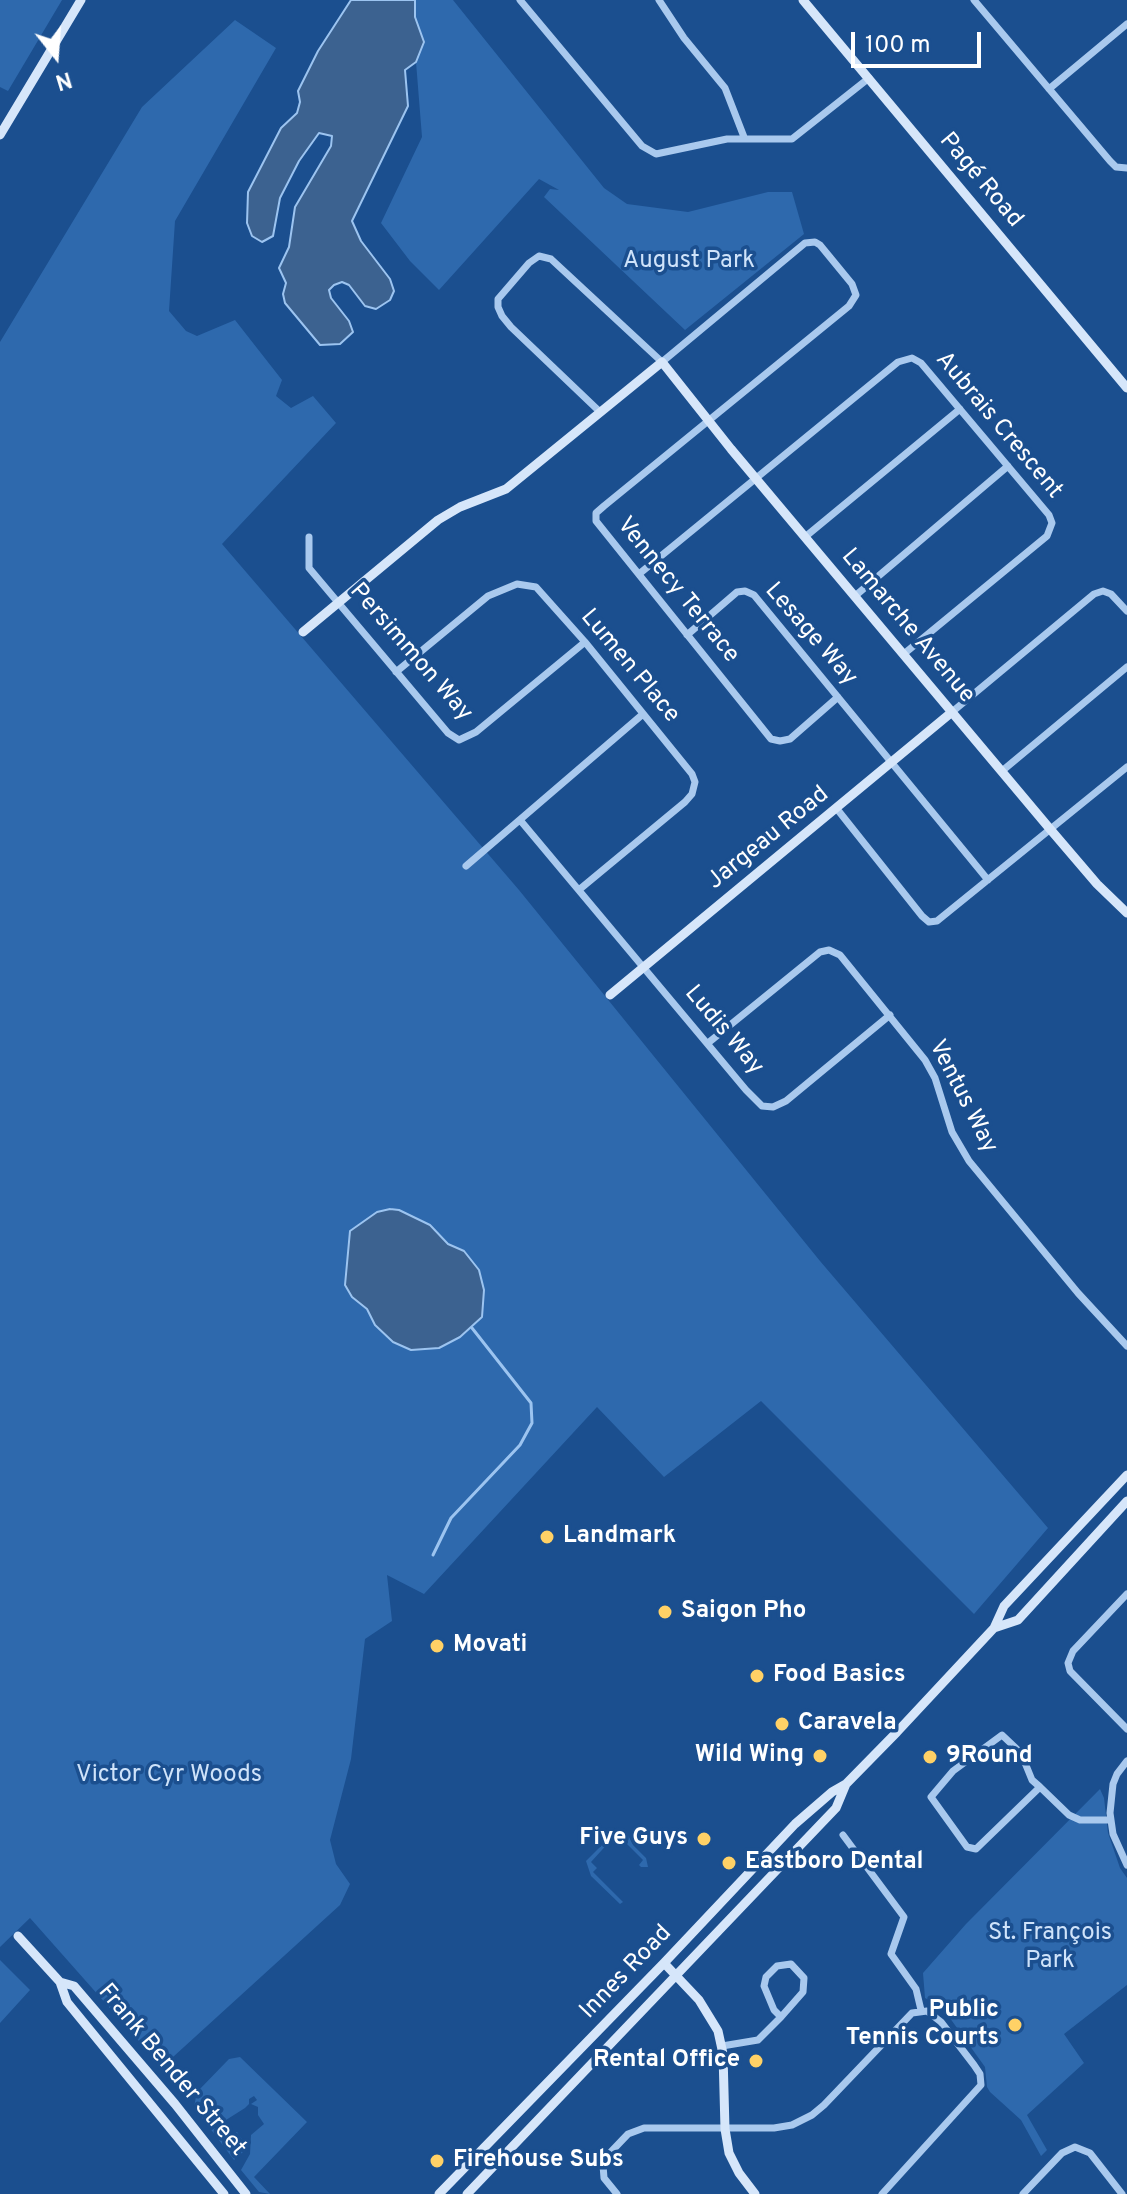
<!DOCTYPE html>
<html>
<head>
<meta charset="utf-8">
<style>
  body { margin:0 }
  #map { position:relative; width:1127px; height:2194px; overflow:hidden; background:#1b4f8f; font-family:Overpass,sans-serif }
  canvas { display:block }
  .north { position:absolute; left:16px; top:16px; width:80px; height:80px; -webkit-text-stroke:6px #1b4f8f; paint-order:stroke; rotate:163deg; font-size:22px; font-weight:700; line-height:32px; text-align:center; color:#fff }
  .north::after { content:''; display:block; margin:auto; width:28px; height:36px; background:#fff; clip-path:polygon(50% 0,100% 100%,50% 72%,0 100%) }
  .scale { position:absolute; left:851px; top:32px; width:130px; height:36px; box-sizing:border-box; border:4px solid #fff; border-top:0; padding-left:10px; font-size:24px; line-height:28px; white-space:nowrap; color:#fff; -webkit-text-stroke:6px #1b4f8f; paint-order:stroke }
</style>
</head>
<body>
<div id="map">
<canvas width="1127" height="2194"></canvas>
<div class="north">N</div>
<div class="scale">100 m</div>
</div>
<script>
const context = document.querySelector('canvas').getContext('2d');
context.lineJoin = 'round';
function fill(path, color) { context.fillStyle = color; context.fill(path, 'evenodd'); }
const toPath = rows => new Path2D(rows.map(r => 'M' + r).join(''));
function trace(path, color, width, dash) { context.strokeStyle = color; context.lineWidth = width; context.lineCap = dash ? 'butt' : 'round'; context.setLineDash(dash || []); context.stroke(path); }
function drawText(font, color, halo, rows, align = 'center') {
  context.font = font + ' Overpass,sans-serif'; context.lineWidth = 7; context.setLineDash([]); context.textBaseline = 'middle'; context.strokeStyle = halo; context.fillStyle = color; for (const [text, x, y, turn = 0] of rows) {
    context.save(); context.translate(x, y); context.rotate((+turn || 0) * Math.PI / 180); context.textAlign = isNaN(turn) ? turn : align; if (halo) context.strokeText(text, 0, 0); context.fillText(text, 0, 0); context.restore();
  }
}
fill(toPath([
  [0,0,62,0,8,91,0,87],
  [415,0,453,0,604,188,627,204,688,212,768,192,792,192,804,234,685,330,544,197,550,189,559,190,539,179,439,290,410,261,381,223,422,137,416,62,424,42,415,17],
  [235,20,276,48,175,221,169,311,186,331,197,336,235,320,282,380,276,396,291,408,313,396,336,423,222,544,519,890,820,1261,1048,1528,974,1614,761,1401,664,1477,597,1407,424,1594,387,1575,392,1621,365,1639,351,1759,330,1840,336,1864,350,1884,340,1905,162,2067,30,1918,0,1947,0,342,142,107],
  [1100,1789,1104,1798,1108,1833,1120,1868,1127,1878,1127,1985,1064,2034,1084,2063,1027,2115,1047,2150,1041,2156,1021,2120,990,2092,987,2087,985,2067,942,2007,925,1998,923,1973,966,1924],
  [622,1829,626,1831,633,1845,646,1858,648,1867,641,1867,639,1865,643,1860,622,1839,617,1844,611,1840,591,1862,597,1868,593,1872,623,1902,620,1904,591,1876,586,1861,617,1830],
  [0,1960,30,1990,0,2023],
  [240,2057,307,2122,254,2177,270,2194,259,2192,241,2170,250,2154,251,2135,264,2124,258,2115,258,2107,251,2104,257,2100,254,2096,249,2099,249,2104,245,2108,218,2125,228,2138,237,2132,243,2141,243,2152,234,2160,194,2107,197,2092,229,2059]
]), '#2e69ad');
const water = toPath([
  [351,0,415,0,415,17,424,42,416,62,405,70,408,106,352,221,361,241,390,279,394,291,390,300,376,309,365,306,349,285,342,282,334,285,329,290,331,298,349,321,353,332,340,344,320,345,285,303,283,294,286,283,279,268,289,247,295,207,331,146,332,136,319,133,299,161,280,198,273,236,262,242,252,236,247,223,248,192,281,128,297,113,300,102,298,91,318,51,351,0],
  [390,1209,399,1210,430,1225,448,1244,464,1251,479,1270,484,1290,482,1317,460,1337,439,1348,411,1350,393,1342,375,1325,367,1309,352,1297,345,1285,350,1231,377,1212,390,1209]
]);
fill(water, '#3c6290');
trace(water, '#9cc4f0', 2);
trace(toPath([
  [433,1555,451,1518,520,1445,532,1423,531,1403,472,1328]
]), '#9cc4f0', 3);
trace(toPath([
  [520,0,642,146,656,154,727,139,792,139,869,78],
  [659,0,684,38,725,88,744,137],
  [974,0,1110,161,1116,167,1127,168],
  [1049,89,1127,24],
  [599,411,511,327,502,316,498,307,498,299,529,263,539,256,551,259,662,362,805,243,815,242,820,245,852,284,856,295,849,306,604,506,596,513,596,521,771,739,780,741,790,739,838,697],
  [309,537,309,568,448,733,459,740,476,732,585,642],
  [805,537,960,409],
  [639,574,898,362,912,358,921,363,1049,515,1052,523,1047,536,905,653],
  [855,596,1008,466],
  [687,635,737,592,745,591,754,595,988,880],
  [396,672,488,596,517,584,536,587,585,642,692,774,695,782,692,794,685,802,580,889],
  [952,712,1094,594,1103,591,1111,594,1127,611],
  [1002,771,1127,667],
  [837,809,922,916,929,922,937,921,1127,767],
  [520,820,746,1090,762,1106,773,1107,786,1101,890,1015],
  [466,866,643,714],
  [708,1043,820,952,829,950,840,955,925,1060,935,1078,952,1132,969,1161,1078,1293,1127,1346],
  [1127,1594,1073,1651,1068,1663,1070,1671,1127,1729],
  [1127,1761,1117,1774,1113,1784,1110,1813,1113,1834,1127,1865],
  [1040,1787,976,1849,967,1847,931,1797,953,1771,1002,1735,1021,1753,1032,1780,1040,1787,1069,1815,1080,1820,1110,1820],
  [843,1835,904,1917,891,1954,916,1989,921,2010],
  [722,2046,758,2040,781,2017,803,1992,804,1978,791,1964,777,1966,766,1977,764,1986,774,2010,781,2017],
  [617,2194,604,2178,603,2165,607,2156,628,2134,644,2128,774,2128,792,2125,812,2115,824,2105,912,2013,927,2011,941,2022,974,2065,980,2074,981,2085,882,2194],
  [1023,2194,1062,2153,1075,2147,1090,2153,1122,2194]
]), '#a9c9ee', 7);
trace(toPath([
  [803,0,1127,388],
  [0,135,81,0],
  [303,632,438,520,460,507,506,489,662,362,731,449,1050,829,1097,884,1127,913],
  [610,995,952,712],
  [994,1628,1018,1620,1127,1501],
  [18,1936,60,1982,67,2002,224,2194],
  [664,1963,699,2000,718,2031,723,2054,725,2129,729,2153,739,2173,755,2194],
  [60,1982,74,1986,175,2104,246,2194],
  [439,2194,664,1963,795,1824,832,1792,846,1784,897,1732,994,1628,1004,1606,1127,1475],
  [467,2194,836,1808,846,1784]
]), '#d6e6fa', 9);
for (const [x, y, r, color] of [
  [547,1537,8,"#ffd166"],
  [665,1612,8,"#ffd166"],
  [437,1646,8,"#ffd166"],
  [757,1676,8,"#ffd166"],
  [782,1724,8,"#ffd166"],
  [820,1756,8,"#ffd166"],
  [930,1757,8,"#ffd166"],
  [704,1839,8,"#ffd166"],
  [729,1863,8,"#ffd166"],
  [1015,2025,8,"#ffd166"],
  [756,2061,8,"#ffd166"],
  [437,2161,8,"#ffd166"]
]) { const dot = new Path2D(); dot.arc(x, y, r, 0, 2 * Math.PI); context.fillStyle = color; context.fill(dot); trace(dot, '#1b4f8f', 3); }
drawText('24px', '#fff', '#1b4f8f', [
  ["Pagé Road",980,181,50],
  ["Aubrais Crescent",998,426,50],
  ["Vennecy Terrace",677,591,51],
  ["Lamarche Avenue",907,627,50],
  ["Lesage Way",810,635,49],
  ["Persimmon Way",410,653,49],
  ["Lumen Place",629,667,50],
  ["Jargeau Road",769,839,-39],
  ["Ludis Way",723,1031,50],
  ["Ventus Way",962,1097,63],
  ["Innes Road",627,1973,-46],
  ["Frank Bender Street",171,2071,50]
]);
drawText('24px', '#cfe3fa', '#1b4f8f', [
  ["August Park",689,262],
  ["Victor Cyr Woods",169,1776],
  ["St. François",1050,1934],
  ["Park",1050,1962]
]);
drawText('bold 24px', '#fff', '#1b4f8f', [
  ["Landmark",563,1537],
  ["Saigon Pho",681,1612],
  ["Movati",453,1646],
  ["Food Basics",773,1676],
  ["Caravela",798,1724],
  ["Wild Wing",804,1756,"right"],
  ["9Round",946,1757],
  ["Five Guys",688,1839,"right"],
  ["Eastboro Dental",745,1863],
  ["Public",999,2011,"right"],
  ["Tennis Courts",999,2039,"right"],
  ["Rental Office",740,2061,"right"],
  ["Firehouse Subs",453,2161]
], 'left');
</script>
</body>
</html>
